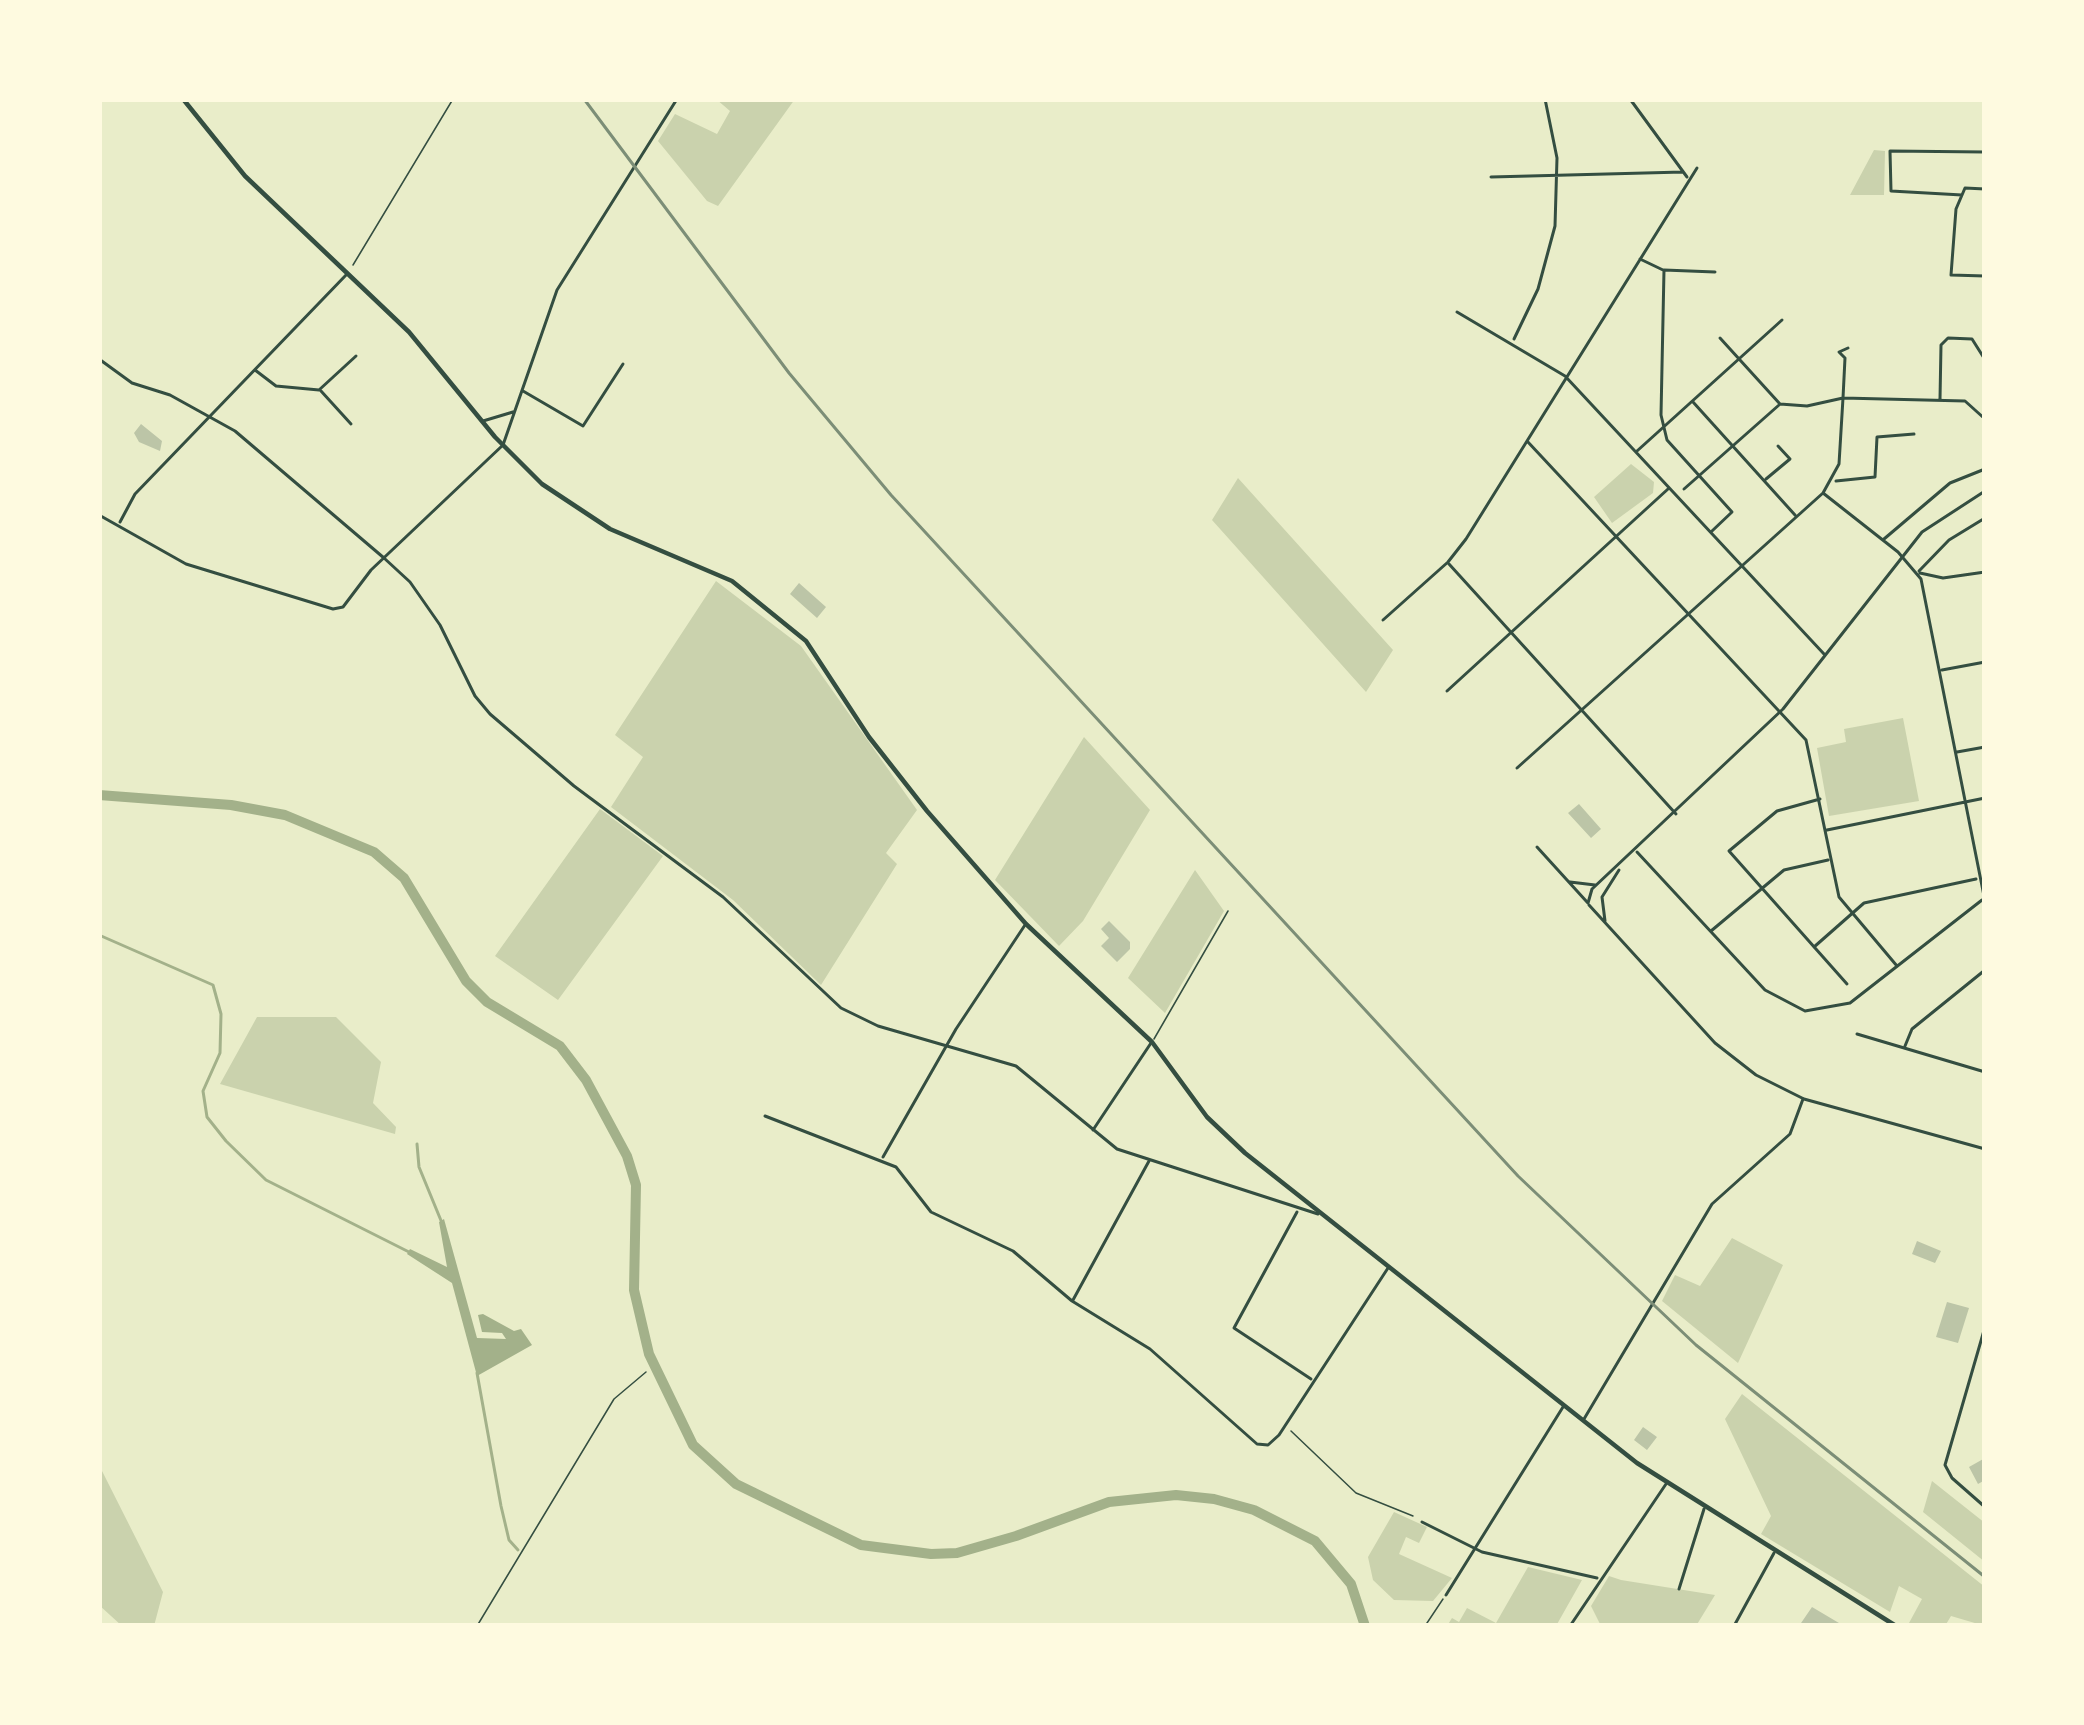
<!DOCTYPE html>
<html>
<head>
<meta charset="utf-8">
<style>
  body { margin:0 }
  #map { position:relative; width:2084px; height:1725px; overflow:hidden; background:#e9edc9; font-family:"Libre Baskerville",serif }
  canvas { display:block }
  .frame { position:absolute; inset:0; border:102px solid #fefae0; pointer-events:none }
</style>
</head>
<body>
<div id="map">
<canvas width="2084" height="1725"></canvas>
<div class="frame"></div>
</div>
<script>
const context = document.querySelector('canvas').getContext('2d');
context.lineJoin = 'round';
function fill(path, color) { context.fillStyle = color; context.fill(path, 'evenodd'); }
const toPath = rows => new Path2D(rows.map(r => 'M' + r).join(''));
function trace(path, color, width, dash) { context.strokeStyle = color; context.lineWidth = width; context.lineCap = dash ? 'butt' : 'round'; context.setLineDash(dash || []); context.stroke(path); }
fill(toPath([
  [716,99,795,99,718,206,707,201,658,141,675,114,717,134,730,111],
  [1874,150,1885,151,1884,195,1850,195],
  [1631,464,1654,482,1653,493,1612,523,1594,497],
  [1238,478,1393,650,1366,692,1212,520],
  [716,581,801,646,917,810,886,853,897,864,821,985,733,900,611,807,643,757,615,735],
  [1903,718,1919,801,1829,816,1817,748,1846,742,1844,729],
  [1084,737,1150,810,1083,921,1059,946,995,880],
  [600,809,663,856,558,1000,495,956],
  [1195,870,1224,911,1165,1013,1128,978],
  [257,1017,336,1017,381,1062,373,1103,396,1127,395,1134,220,1084],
  [1732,1238,1783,1265,1738,1363,1662,1301,1675,1275,1700,1286],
  [1742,1394,1985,1587,1985,1626,1951,1616,1945,1626,1913,1626,1909,1623,1922,1599,1899,1586,1890,1612,1761,1534,1771,1516,1725,1419],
  [99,1465,163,1592,154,1626,122,1626,99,1605],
  [1932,1481,1985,1523,1985,1562,1923,1512],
  [1394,1512,1427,1527,1419,1543,1406,1537,1399,1554,1452,1578,1433,1601,1394,1600,1373,1580,1368,1557],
  [1528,1567,1582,1580,1556,1626,1447,1626,1452,1618,1459,1622,1467,1608,1496,1623],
  [1609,1576,1621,1580,1715,1595,1696,1626,1601,1626,1591,1606]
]), '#cad2ad');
fill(toPath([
  [444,1219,477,1338,506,1339,502,1333,482,1332,478,1315,483,1314,514,1331,521,1329,532,1345,477,1376,452,1283,407,1254,410,1249,447,1267,439,1222]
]), '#a3b18a');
trace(toPath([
  [99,935,213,985,221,1014,220,1053,203,1091,207,1117,226,1141,266,1180,409,1252],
  [417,1144,419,1167,442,1223],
  [477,1373,501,1506,509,1540,518,1550]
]), '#a3b18a', 3);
trace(toPath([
  [99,795,231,805,285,815,374,852,404,878,466,981,487,1002,560,1046,586,1080,627,1156,636,1185,634,1290,649,1354,693,1445,736,1484,861,1545,931,1554,957,1553,1016,1536,1109,1502,1176,1495,1214,1499,1254,1510,1315,1541,1351,1584,1365,1626]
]), '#a3b18a', 10);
fill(toPath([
  [141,424,162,441,160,451,139,442,134,433],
  [799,583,826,607,817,618,790,594],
  [1579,804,1601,829,1591,838,1568,813],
  [1109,921,1130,942,1130,949,1117,962,1101,946,1109,938,1101,929],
  [1917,1241,1941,1251,1935,1263,1912,1254],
  [1947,1302,1969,1308,1958,1343,1936,1337],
  [1643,1427,1657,1437,1647,1450,1634,1440],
  [1985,1458,1985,1480,1978,1484,1969,1467],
  [1812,1607,1844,1626,1799,1626]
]), '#bcc5a7');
trace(toPath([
  [353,265,453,99],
  [1291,1431,1356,1493,1413,1516],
  [477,1626,614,1399,646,1372]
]), '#344e41', 1.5);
trace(toPath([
  [1154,1039,1228,911],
  [1425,1626,1443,1599]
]), '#344e41', 1.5);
trace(toPath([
  [1630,99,1687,177],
  [1491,177,1683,172],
  [1985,189,1965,188,1956,209,1951,275,1985,276],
  [1962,195,1891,191,1890,151,1985,152],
  [1640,259,1663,270],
  [1457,312,1565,376,1824,654],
  [1720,338,1780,404,1807,406,1843,398,1845,358,1839,352,1848,348],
  [1514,339,1538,289,1555,226,1557,158,1545,99],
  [99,359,132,383,170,395,235,431,384,558,410,582,440,625,475,696,490,714,574,786,723,897,841,1008,878,1026,1016,1066,1117,1149,1318,1214],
  [255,370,276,386,319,390,356,356],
  [321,391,351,424],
  [523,391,583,426,623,364],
  [1940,399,1941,345,1948,338,1972,339,1984,358],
  [1693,402,1795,515],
  [1985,419,1965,401,1843,398,1839,464,1823,493,1898,552,1921,579,1985,901],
  [483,421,513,412],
  [1527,441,1806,740,1839,897,1897,966],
  [1637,451,1782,320],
  [1766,479,1790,459,1778,446],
  [1836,481,1875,477,1877,437,1914,434],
  [1684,489,1779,405],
  [99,515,186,564,333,609,343,607,371,570,503,445,557,290,677,99],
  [120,522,135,494,347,274],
  [1712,531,1732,512,1667,440,1661,415,1664,270,1715,272],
  [1884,539,1950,483,1985,469],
  [1449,564,1676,814],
  [1919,571,1949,540,1985,518],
  [1920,573,1943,578,1985,572],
  [1383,620,1448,562,1466,539,1697,168],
  [1942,670,1985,662],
  [1447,691,1668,489],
  [1957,752,1985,747],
  [1517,768,1823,493],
  [1820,799,1777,811,1729,851,1847,984],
  [1827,830,1985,798],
  [1537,847,1587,902],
  [1637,852,1765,990,1805,1011,1850,1003,1982,900],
  [1570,882,1595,885],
  [1711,931,1784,870,1828,860],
  [1814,947,1864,903,1976,879],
  [1857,1034,1985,1072],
  [1905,1046,1912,1029,1985,970],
  [765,1116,896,1167,931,1212,1013,1251,1072,1301,1150,1349,1257,1444,1268,1445,1279,1435,1388,1268],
  [1093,1130,1151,1043],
  [883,1157,956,1029,1025,925],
  [1297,1212,1234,1328,1311,1379],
  [1073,1300,1149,1161],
  [1985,1327,1945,1465,1952,1478,1985,1507],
  [1584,1419,1712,1204,1790,1134,1803,1099],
  [1422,1522,1482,1552,1597,1578],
  [1679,1589,1704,1509],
  [1446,1595,1563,1407],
  [1570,1626,1666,1484],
  [1734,1626,1774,1553]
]), '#344e41', 3);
trace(toPath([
  [1588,903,1592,889,1783,709,1922,532,1985,491],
  [1589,905,1715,1043,1756,1075,1804,1099,1985,1149],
  [1605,921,1602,897,1619,870]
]), '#344e41', 3);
trace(toPath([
  [183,99,245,176,409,332,495,437,542,484,610,529,732,581,806,641,869,737,927,811,1026,924,1152,1042,1207,1117,1245,1153,1637,1463,1896,1626]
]), '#344e41', 4.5);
trace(toPath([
  [584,99,789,373,891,495,1518,1176,1696,1345,1985,1577]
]), '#7c8e77', 3);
</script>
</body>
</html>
